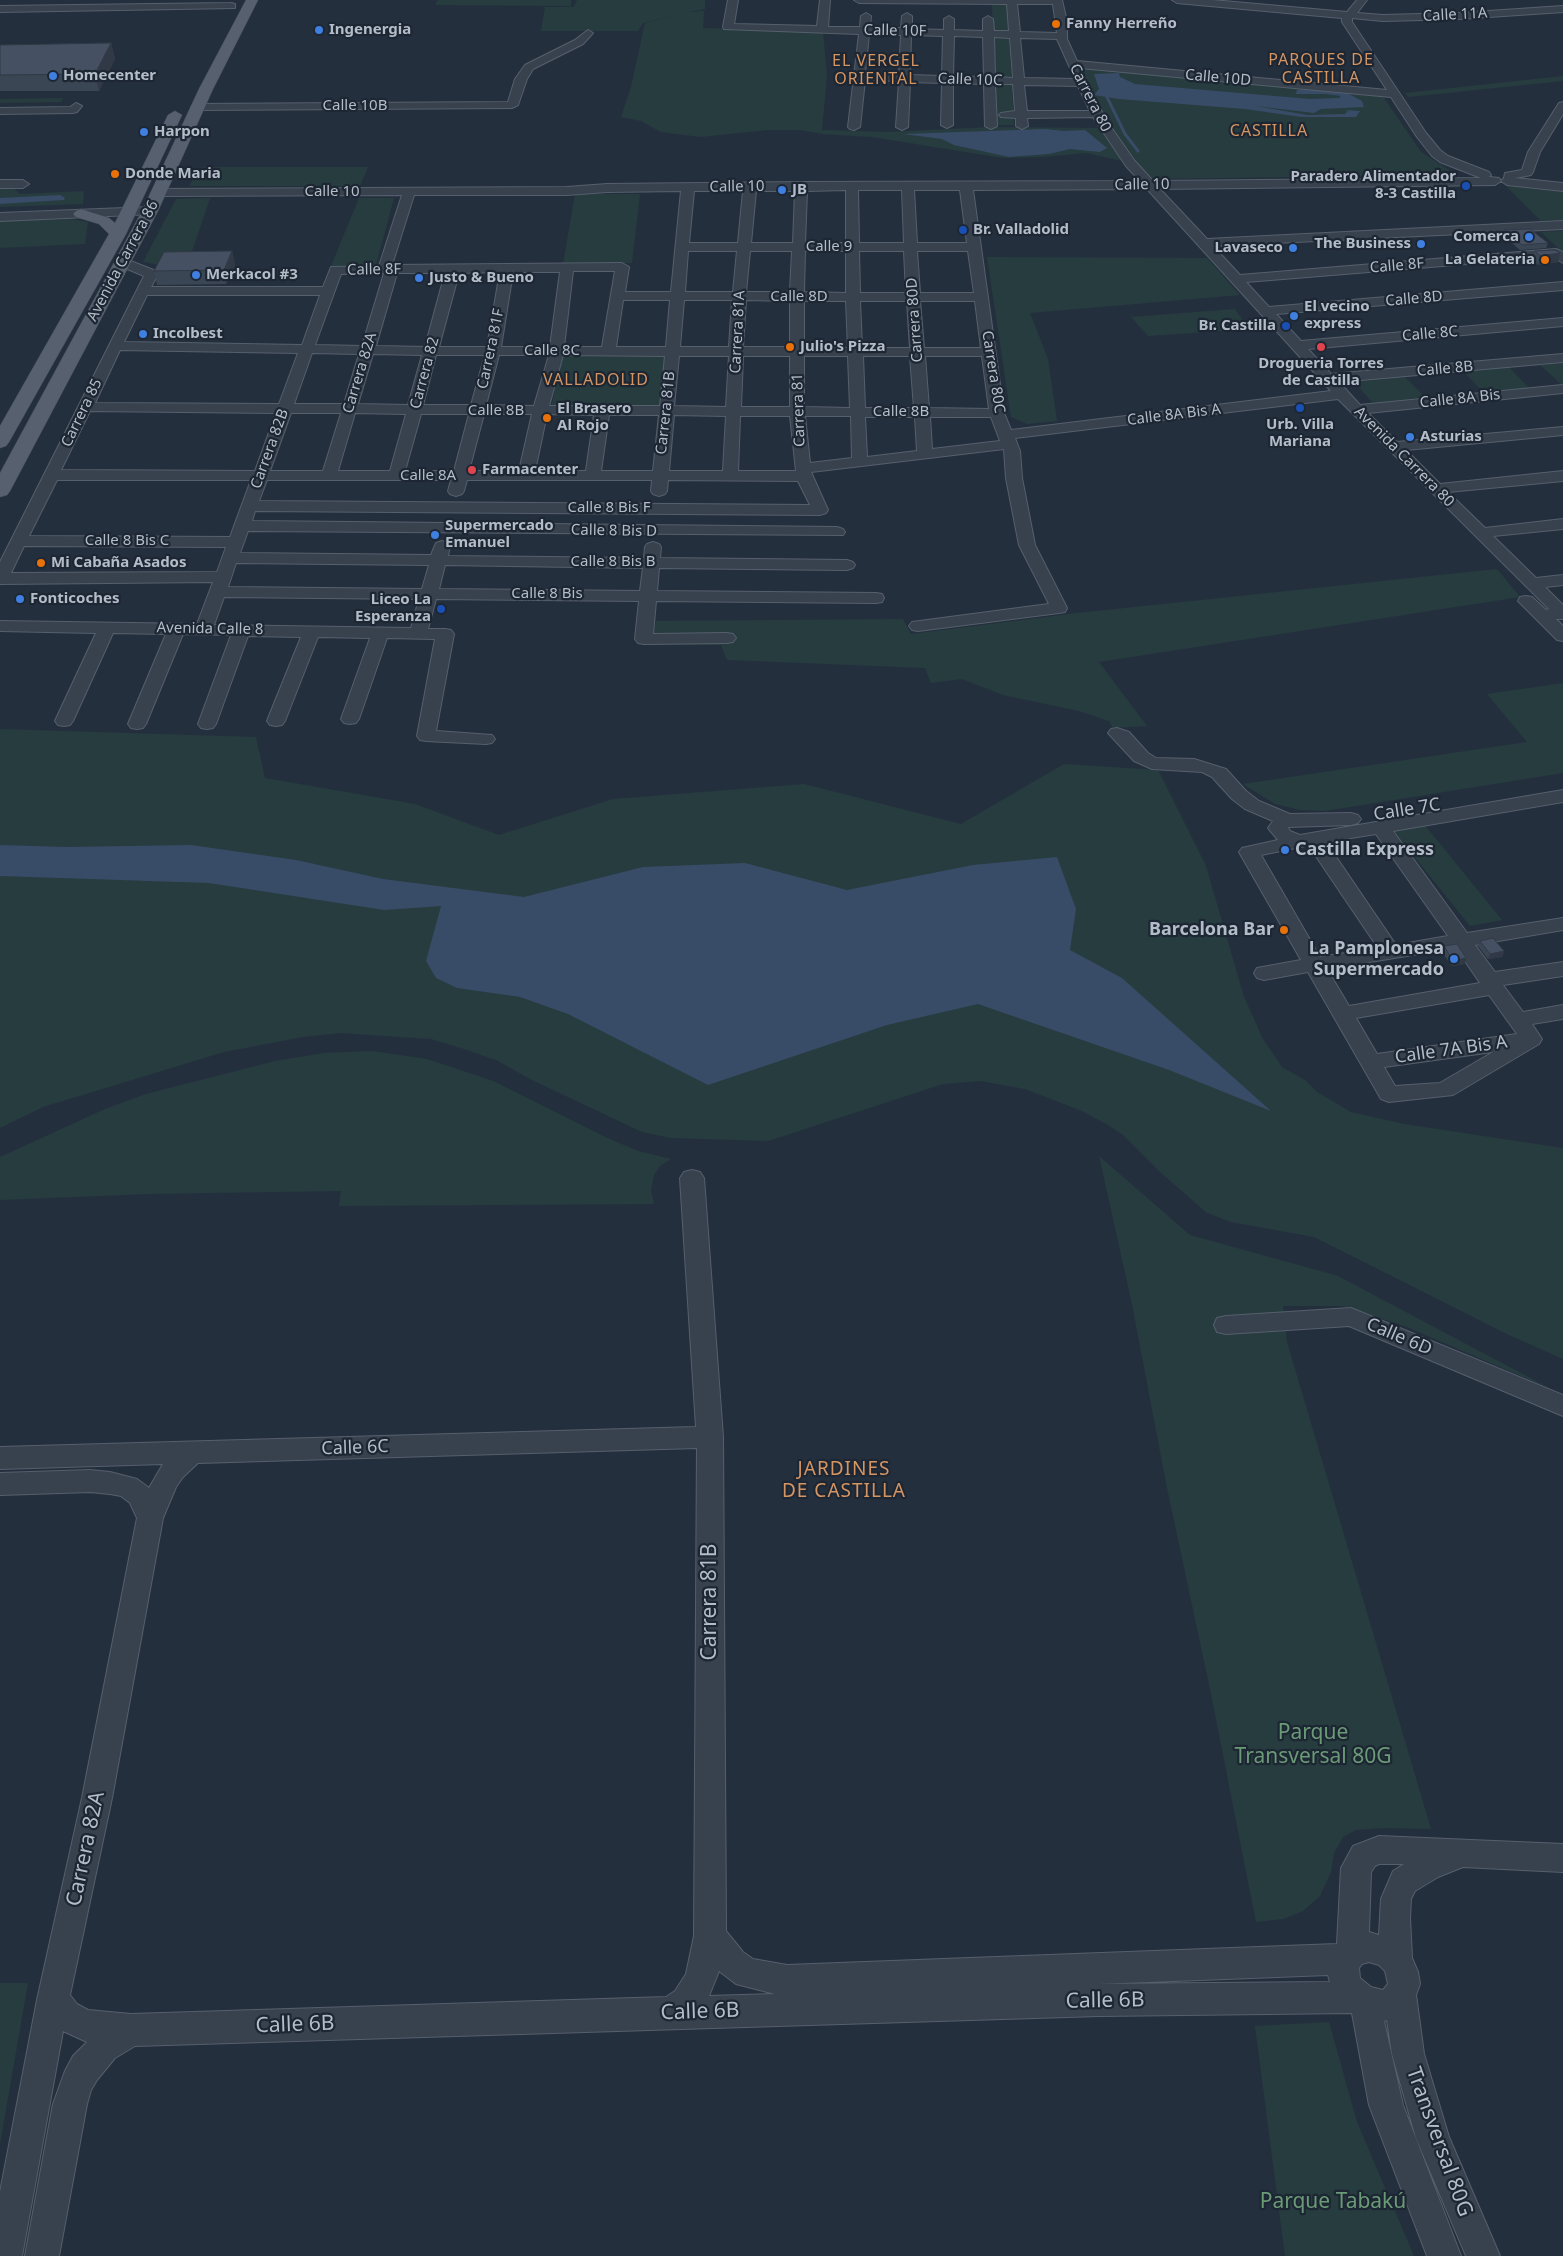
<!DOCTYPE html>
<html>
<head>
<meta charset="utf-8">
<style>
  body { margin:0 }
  canvas { display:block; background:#242f3e }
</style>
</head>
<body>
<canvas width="1563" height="2256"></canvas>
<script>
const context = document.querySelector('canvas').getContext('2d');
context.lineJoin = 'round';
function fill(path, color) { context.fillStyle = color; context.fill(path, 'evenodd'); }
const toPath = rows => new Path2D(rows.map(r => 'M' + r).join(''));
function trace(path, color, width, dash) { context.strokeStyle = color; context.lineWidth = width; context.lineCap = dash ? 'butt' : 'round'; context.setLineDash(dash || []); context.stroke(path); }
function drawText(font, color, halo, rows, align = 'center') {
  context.font = font + ' "Noto Sans",sans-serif'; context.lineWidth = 4.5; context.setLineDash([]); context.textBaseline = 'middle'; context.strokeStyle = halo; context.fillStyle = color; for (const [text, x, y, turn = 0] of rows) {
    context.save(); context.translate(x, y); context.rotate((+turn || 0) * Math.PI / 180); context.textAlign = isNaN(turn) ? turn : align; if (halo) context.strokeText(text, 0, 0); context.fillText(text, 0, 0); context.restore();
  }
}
fill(toPath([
  [438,0,571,0,571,6,435,5],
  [577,0,705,0,705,9,687,12,704,11,703,28,823,31,827,76,822,130,887,132,992,127,1099,128,1122,161,1086,153,1042,157,1003,158,872,137,822,134,801,130,768,130,700,137,661,132,641,121,621,117,631,87,645,23,675,15,643,23,638,31,541,31,545,7,574,7],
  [992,3,1007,3,1014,125,996,125],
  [1094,68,1382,95,1421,152,1452,172,1438,175,1152,179,1111,131,1080,70],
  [1563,76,1563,81,1408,97,1405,93],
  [63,98,61,102,0,103,0,99],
  [201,167,368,167,360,186,189,186],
  [11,186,20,194,84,191,83,204,0,207,0,187],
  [1506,186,1563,192,1563,220,1541,221],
  [575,194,640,194,632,263,563,264],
  [210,198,187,266,166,266,143,262,176,199],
  [359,198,394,198,376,265,331,266],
  [71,219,88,222,85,244,0,248,0,221],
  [1563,231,1563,258,1553,249,1558,248,1541,232],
  [987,257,1207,258,1240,295,1030,313,1048,359,1057,421,1027,424,1011,417],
  [1235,309,1249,329,1148,336,1131,317],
  [563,354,669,355,661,408,551,407],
  [1563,363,1563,384,1561,384,1540,365],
  [1509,367,1529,388,1483,392,1463,371],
  [1405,377,1425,397,1373,403,1354,382],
  [1497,569,1520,597,1099,662,1147,726,1113,728,1109,721,1079,711,1003,695,962,679,931,683,925,668,727,660,721,645,650,645,656,621,903,619,911,634,1077,613],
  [1563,683,1563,773,1325,811,1300,810,1275,804,1243,784,1527,742,1487,694],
  [0,729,256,737,265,778,415,804,499,835,613,799,804,784,961,824,1064,764,1158,770,1206,866,1244,997,1263,1039,1282,1067,1305,1080,1317,1092,1351,1112,1404,1124,1563,1148,1563,1359,1509,1335,1314,1237,1231,1222,1207,1213,1159,1171,1123,1135,1108,1125,1082,1111,1025,1089,980,1081,943,1084,768,1141,671,1138,642,1132,532,1080,496,1060,464,1049,431,1039,341,1033,303,1037,224,1052,43,1107,0,1128],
  [1423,823,1502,920,1470,926,1392,829],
  [372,1051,427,1059,493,1081,603,1136,638,1151,671,1159,660,1166,654,1175,651,1191,654,1204,339,1206,341,1191,147,1194,0,1200,0,1157,105,1109,146,1094,275,1061,324,1053],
  [1099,1156,1190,1235,1338,1276,1551,1389,1407,1327,1342,1306,1283,1306,1287,1342,1431,1829,1385,1828,1356,1830,1343,1837,1334,1853,1331,1872,1320,1896,1303,1911,1283,1919,1256,1922,1210,1689,1166,1483,1132,1304],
  [0,1983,28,1983,0,2144],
  [1329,2022,1357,2122,1414,2256,1285,2256,1255,2026]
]), '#263c3f');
fill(toPath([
  [1119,73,1120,77,1135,84,1310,99,1339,98,1341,96,1326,94,1296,94,1297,90,1310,89,1349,94,1362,101,1364,107,1321,109,1314,113,1255,106,1308,115,1345,114,1348,111,1345,110,1360,111,1356,117,1301,117,1245,109,1119,99,1094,95,1099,89,1094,74],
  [1045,129,1064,131,1085,130,1107,148,1100,152,1070,149,1049,154,1009,157,954,145,942,139,903,134],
  [0,845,66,847,191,845,296,860,383,879,524,897,643,867,745,863,847,890,973,865,1057,857,1076,909,1070,950,1122,978,1271,1111,1169,1070,978,1004,887,1025,708,1085,568,1014,520,997,457,988,436,978,426,961,441,906,384,910,209,883,0,876]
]), '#394c67');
trace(toPath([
  [1104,91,1125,134,1138,151]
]), '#394c67', 3);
fill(toPath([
  [60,195,65,198,64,200,0,204,0,198,60,195]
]), '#394c67');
const minor = toPath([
  [728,0,738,0,734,24,817,26,820,0,830,0,828,27,860,27,861,16,866,13,871,16,870,28,901,28,902,16,907,13,912,16,912,29,944,30,944,19,949,16,954,19,954,30,983,31,983,19,988,16,993,19,994,31,1009,31,1007,4,859,3,854,0,1062,0,1067,22,1067,39,1077,61,1387,90,1342,22,1342,18,1177,3,1172,0,1212,0,1347,12,1357,0,1367,0,1357,13,1383,15,1459,13,1563,6,1563,12,1459,19,1383,21,1352,18,1352,22,1426,133,1440,150,1448,156,1489,172,1491,175,1489,177,1499,178,1501,181,1504,178,1505,173,1522,170,1528,152,1559,103,1563,102,1563,114,1540,152,1533,172,1531,175,1515,178,1563,183,1563,191,1507,185,1501,181,1495,185,1160,189,1207,239,1563,221,1563,229,1213,246,1240,275,1556,249,1563,252,1563,263,1553,257,1246,282,1269,307,1563,282,1563,290,1276,314,1301,341,1563,318,1563,326,1308,349,1331,374,1563,354,1563,362,1339,382,1360,405,1563,385,1563,393,1368,413,1397,442,1563,427,1563,435,1406,450,1440,484,1563,471,1563,481,1448,492,1485,528,1563,519,1563,529,1493,536,1536,578,1563,575,1563,585,1545,587,1563,605,1563,619,1556,619,1563,626,1563,641,1557,640,1518,601,1520,597,1526,596,1532,597,1546,610,1549,609,1338,399,1015,438,1020,451,1022,478,1035,545,1067,608,1065,612,1059,613,918,631,912,630,909,626,912,622,1049,604,1019,545,1006,478,1004,449,811,472,828,510,826,513,820,515,255,511,252,521,837,527,843,529,845,532,843,535,248,531,240,553,431,555,436,543,442,541,448,543,450,546,448,556,644,558,645,547,647,544,653,542,659,544,661,547,660,558,847,560,853,562,855,565,853,568,847,570,659,568,657,591,876,593,882,594,884,598,882,602,876,603,656,601,653,634,727,633,733,634,736,638,733,642,727,643,644,644,638,643,635,639,639,601,436,599,428,629,445,629,451,630,454,634,436,731,492,735,495,739,492,743,486,744,426,741,420,740,417,736,435,639,387,638,359,719,356,723,350,724,344,723,341,719,370,638,318,637,285,721,282,725,276,726,270,725,267,721,301,637,248,636,216,724,213,728,207,729,201,728,198,724,231,635,183,634,146,724,143,728,137,729,131,728,128,724,166,634,113,633,73,721,70,725,64,726,58,725,55,721,96,633,0,631,0,621,197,624,213,582,0,584,0,562,144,276,118,265,116,262,123,258,156,271,158,274,151,287,323,287,331,267,379,266,402,195,160,196,156,195,154,192,156,189,567,187,607,184,801,182,1140,181,1126,166,1093,117,1027,118,1028,126,1022,129,1016,126,1016,118,1001,117,999,115,1001,113,1015,111,1013,84,995,84,997,126,991,129,985,126,984,84,953,83,953,125,947,128,941,125,942,83,910,82,908,127,902,130,896,127,899,81,865,80,860,127,854,130,850,129,848,127,859,34,724,29,723,27,728,0],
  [1017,4,1053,4,1057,33,1020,32,1017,4],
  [869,34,901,35,899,75,865,74,869,34],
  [911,35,943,36,942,76,910,75,911,35],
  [954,36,983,37,984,77,953,76,954,36],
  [994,37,1010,38,1013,78,995,77,994,37],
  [1020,38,1057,39,1075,79,1024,78,1020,38],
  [1080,68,1391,97,1417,137,1432,156,1440,162,1481,178,1153,181,1134,160,1106,120,1080,68],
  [1024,85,1078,86,1090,111,1027,111,1024,85],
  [1147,189,1331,391,1011,430,1004,413,973,190,1147,189],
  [846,190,846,243,805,243,807,191,846,190],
  [858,190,902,190,904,243,859,243,858,190],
  [914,190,960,190,967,243,917,243,914,190],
  [681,191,671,292,625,292,629,267,622,263,392,265,414,195,567,195,607,192,681,191],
  [694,191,743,191,738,243,689,243,694,191],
  [756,191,795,191,793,243,751,243,756,191],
  [688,251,737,251,733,292,685,292,688,251],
  [750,251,792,251,790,292,746,292,750,251],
  [805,251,846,251,846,293,804,292,805,251],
  [859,251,904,251,906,293,860,293,859,251],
  [917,251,968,251,974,293,920,293,917,251],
  [573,271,615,271,602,347,564,347,573,271],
  [500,272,487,347,439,347,459,273,500,272],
  [513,272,560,272,550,347,501,347,513,272],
  [384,273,362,346,315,345,341,274,384,273],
  [397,273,445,273,425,347,376,346,397,273],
  [147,295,320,295,302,345,124,342,147,295],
  [623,300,670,300,666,347,616,347,623,300],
  [684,300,732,300,729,347,680,347,684,300],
  [746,300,790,301,790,347,743,347,746,300],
  [804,301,846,301,848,348,804,347,804,301],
  [860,301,907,301,910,348,862,348,860,301],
  [920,301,975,301,981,348,924,348,920,301],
  [120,350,298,353,279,404,95,403,120,350],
  [312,353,359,354,344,404,294,404,312,353],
  [373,354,422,355,408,405,358,404,373,354],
  [436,355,485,355,471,405,423,405,436,355],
  [499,355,549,355,534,406,486,405,499,355],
  [563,355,665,356,660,406,549,406,563,355],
  [679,356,729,356,726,407,674,406,679,356],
  [743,356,790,356,790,407,741,407,743,356],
  [804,356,848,356,850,408,804,407,804,356],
  [863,356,910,356,914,408,865,408,863,356],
  [925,356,982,356,989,409,929,408,925,356],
  [90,411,276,413,255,471,61,470,90,411],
  [291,413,341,413,323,471,270,471,291,413],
  [355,413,406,414,390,471,338,471,355,413],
  [421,414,469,414,454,471,405,471,421,414],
  [484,414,532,414,519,471,469,471,484,414],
  [547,414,594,415,586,471,535,471,547,414],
  [609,415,659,415,653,471,601,471,609,415],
  [674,415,726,416,723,471,669,471,674,415],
  [740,416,790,416,796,471,738,471,740,416],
  [805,416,851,416,852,458,810,463,805,416],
  [865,417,915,417,917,451,867,457,865,417],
  [930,417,991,417,1000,441,932,449,930,417],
  [57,480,251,480,230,537,29,536,57,480],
  [267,480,451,480,448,491,450,494,456,496,462,494,464,491,467,480,652,480,651,491,653,494,659,496,665,494,667,491,668,480,798,481,810,505,259,501,267,480],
  [24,546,226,547,217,572,11,573,24,546],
  [236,563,429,565,422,589,228,587,236,563],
  [445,565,643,568,640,591,439,589,445,565],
  [224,597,419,599,411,628,214,625,224,597],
  [231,3,235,4,235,8,0,12,0,6,231,3],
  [588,30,593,33,583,44,533,69,527,79,518,105,512,108,197,110,191,107,197,104,508,102,515,79,525,65,575,40,588,30],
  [76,103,82,106,77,112,73,113,0,114,0,108,70,107,76,103],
  [0,180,23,180,29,184,23,188,0,188,0,180],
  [150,207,154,208,156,211,154,214,0,221,0,213,150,207],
  [1117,728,1129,732,1148,753,1156,758,1194,759,1226,769,1246,791,1259,801,1290,814,1351,813,1358,815,1361,819,1358,823,1351,825,1288,827,1290,831,1300,835,1563,790,1563,802,1393,831,1467,933,1563,918,1563,930,1475,945,1495,972,1563,962,1563,976,1503,985,1523,1012,1563,1005,1563,1019,1532,1024,1542,1039,1539,1044,1453,1095,1389,1102,1381,1099,1308,972,1264,980,1257,978,1254,973,1257,968,1301,960,1239,852,1242,848,1278,840,1268,828,1273,821,1245,809,1232,799,1212,777,1202,772,1152,769,1134,761,1108,733,1111,729,1117,728],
  [1376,834,1378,837,1448,936,1396,945,1326,842,1376,834],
  [1310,845,1309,846,1378,948,1320,957,1261,855,1310,845],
  [1456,948,1480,983,1349,1006,1327,969,1456,948],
  [1489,995,1517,1034,1377,1054,1356,1018,1489,995],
  [1493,1052,1440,1083,1395,1086,1384,1067,1493,1052],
  [692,1170,700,1172,704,1178,723,1437,726,1931,743,1952,753,1959,787,1965,1337,1944,1341,1868,1353,1846,1379,1836,1563,1844,1563,1872,1463,1867,1438,1877,1415,1891,1411,1899,1410,1918,1412,1958,1418,1972,1420,1984,1416,1995,1424,2054,1449,2137,1500,2256,1466,2256,1416,2138,1392,2054,1387,2020,1384,2021,1403,2105,1461,2256,1427,2256,1369,2105,1352,2013,1099,2016,135,2046,115,2058,97,2080,91,2090,87,2104,59,2256,25,2256,53,2104,65,2071,73,2056,87,2042,63,2031,22,2256,0,2256,0,2192,37,2000,82,1798,137,1518,130,1503,121,1496,110,1494,90,1492,0,1495,0,1473,90,1470,110,1472,137,1479,149,1488,163,1464,0,1469,0,1447,696,1427,680,1178,684,1172,692,1170],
  [697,1448,694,1936,686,1974,675,1991,666,1997,131,2014,88,2010,77,2004,70,1995,112,1798,163,1518,176,1487,183,1477,198,1463,697,1448],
  [1379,1864,1404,1864,1393,1871,1381,1899,1379,1935,1369,1932,1371,1872,1375,1866,1379,1864],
  [1369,1962,1379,1965,1385,1971,1388,1984,1383,1990,1371,1987,1360,1978,1359,1968,1362,1964,1369,1962],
  [719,1971,736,1984,775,1994,709,1996,719,1971],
  [1328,1975,1330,1982,1098,1984,1328,1975],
  [1351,1308,1563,1395,1563,1416,1349,1326,1226,1334,1217,1332,1214,1325,1217,1318,1226,1316,1351,1308]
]);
const major = toPath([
  [246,0,258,0,213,89,158,211,10,491,7,495,0,497,0,473,142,211,199,89,246,0],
  [175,111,182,115,126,234,9,442,6,446,0,448,0,426,109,234,99,224,76,217,73,214,76,211,81,209,109,218,115,223,168,115,175,111]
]);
trace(minor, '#565f6c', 2);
trace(major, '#414a57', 1);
fill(minor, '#38414e');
fill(major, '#56606e');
fill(toPath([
  [111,43,115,59,99,91,0,91,0,45],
  [1504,230,1548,243,1546,248,1520,250,1503,235],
  [232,251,235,265,226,284,157,285,154,271],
  [1535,251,1558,262,1538,265,1533,261],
  [1480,941,1504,951,1502,957,1488,959,1478,946],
  [1444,946,1466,958,1465,964,1452,966,1442,952]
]), '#3b4654');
fill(toPath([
  [111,43,115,59,99,91,95,74],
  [232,251,235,265,226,284,224,270],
  [1560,253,1558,262,1538,265,1540,256],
  [1504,951,1502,957,1488,959,1490,954],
  [1466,958,1465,964,1452,966,1453,961]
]), '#303945');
const building = toPath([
  [111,43,95,74,0,75,0,45,111,43],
  [1530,229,1548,243,1522,245,1504,230,1530,229],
  [1555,250,1560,253,1540,256,1535,251,1555,250],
  [232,251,224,270,154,271,164,252,232,251],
  [1493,938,1504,951,1490,954,1480,941,1493,938],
  [1457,944,1466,958,1453,961,1444,946,1457,944]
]);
fill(building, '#455162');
trace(building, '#303945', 1);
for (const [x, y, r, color] of [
  [1056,24,5,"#e8710a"],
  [319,30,5,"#3f7fe0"],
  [53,76,5,"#3f7fe0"],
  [144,132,5,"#3f7fe0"],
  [115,174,5,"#e8710a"],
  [1466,186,5,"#1a4fb4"],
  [782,190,5,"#3f7fe0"],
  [963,230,5,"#1a4fb4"],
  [1529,237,5,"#3f7fe0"],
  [1421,244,5,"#3f7fe0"],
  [1293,248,5,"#3f7fe0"],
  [1545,260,5,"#e8710a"],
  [196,275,5,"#3f7fe0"],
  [419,278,5,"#3f7fe0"],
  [1294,316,5,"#3f7fe0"],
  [1286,326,5,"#1a4fb4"],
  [143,334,5,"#3f7fe0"],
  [790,347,5,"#e8710a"],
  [1321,347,5,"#e0444e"],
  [1300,408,5,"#1a4fb4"],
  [547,418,5,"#e8710a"],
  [1410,437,5,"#3f7fe0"],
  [472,470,5,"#e0444e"],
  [435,535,5,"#3f7fe0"],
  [41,563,5,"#e8710a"],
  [20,599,5,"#3f7fe0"],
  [441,609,5,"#1a4fb4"],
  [1285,850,5,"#3f7fe0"],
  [1284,930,5,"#e8710a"],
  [1454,959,5,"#3f7fe0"]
]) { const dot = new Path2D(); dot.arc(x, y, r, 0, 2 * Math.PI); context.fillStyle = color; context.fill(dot); trace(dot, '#1d2633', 2); }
drawText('15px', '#b4bcc9', '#1d2633', [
  ["Calle 11A",1455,15,-3],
  ["Calle 10F",895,31,1],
  ["Calle 10D",1218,78,5],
  ["Calle 10C",970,80,2],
  ["Carrera 80",1090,98,63],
  ["Calle 10B",355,106],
  ["Calle 10",1142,185,-1],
  ["Calle 10",737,187,-1],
  ["Calle 10",332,192],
  ["Calle 9",829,247],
  ["Avenida Carrera 86",123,261,-62],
  ["Calle 8F",1397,266,-5],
  ["Calle 8F",374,270,-1],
  ["Calle 8D",799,297],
  ["Calle 8D",1414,299,-5],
  ["Carrera 80D",915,320,-94],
  ["Carrera 81A",738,332,-87],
  ["Calle 8C",1430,334,-5],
  ["Carrera 81F",491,349,-78],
  ["Calle 8C",552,351],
  ["Calle 8B",1445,369,-5],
  ["Carrera 80C",993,372,81],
  ["Carrera 82A",360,373,-73],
  ["Carrera 82",425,373,-75],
  ["Calle 8A Bis",1460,399,-6],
  ["Carrera 81",799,410,-92],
  ["Calle 8B",496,411],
  ["Calle 8B",901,412],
  ["Carrera 85",82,413,-64],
  ["Carrera 81B",666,413,-84],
  ["Calle 8A Bis A",1174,415,-7],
  ["Carrera 82B",270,449,-70],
  ["Avenida Carrera 80",1404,457,45],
  ["Calle 8A",428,476],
  ["Calle 8 Bis F",609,508],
  ["Calle 8 Bis D",614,531,1],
  ["Calle 8 Bis C",127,541],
  ["Calle 8 Bis B",613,562],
  ["Calle 8 Bis",547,594],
  ["Avenida Calle 8",210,629,1]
]);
drawText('bold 15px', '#b4bcc9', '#1d2633', [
  ["Fanny Herreño",1066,24],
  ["Ingenergia",329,30],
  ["Homecenter",63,76],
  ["Harpon",154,132],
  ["Donde Maria",125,174],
  ["Paradero Alimentador",1456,177,"right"],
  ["8-3 Castilla",1456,194,"right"],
  ["JB",792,190],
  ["Br. Valladolid",973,230],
  ["Comerca",1519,237,"right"],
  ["The Business",1411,244,"right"],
  ["Lavaseco",1283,248,"right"],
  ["La Gelateria",1535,260,"right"],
  ["Merkacol #3",206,275],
  ["Justo & Bueno",429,278],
  ["El vecino",1304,307],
  ["express",1304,324],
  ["Br. Castilla",1276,326,"right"],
  ["Incolbest",153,334],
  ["Julio's Pizza",800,347],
  ["Drogueria Torres",1321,364,"center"],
  ["de Castilla",1321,381,"center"],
  ["El Brasero",557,409],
  ["Al Rojo",557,426],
  ["Urb. Villa",1300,425,"center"],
  ["Mariana",1300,442,"center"],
  ["Asturias",1420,437],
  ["Farmacenter",482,470],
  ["Supermercado",445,526],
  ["Emanuel",445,543],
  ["Mi Cabaña Asados",51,563],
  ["Fonticoches",30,599],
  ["Liceo La",431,600,"right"],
  ["Esperanza",431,617,"right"]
], 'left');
context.letterSpacing = '1px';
drawText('16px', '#d59563', '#1d2633', [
  ["PARQUES DE",1321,60],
  ["CASTILLA",1321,78],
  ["EL VERGEL",876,61],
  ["ORIENTAL",876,79],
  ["VALLADOLID",596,380]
]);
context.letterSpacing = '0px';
context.letterSpacing = '1px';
drawText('16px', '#d59563', '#1d2633', [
  ["CASTILLA",1269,131]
]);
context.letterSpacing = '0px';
drawText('18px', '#b4bcc9', '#1d2633', [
  ["Calle 7C",1407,810,-9],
  ["Calle 7A Bis A",1451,1050,-8],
  ["Calle 6D",1399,1337,23],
  ["Calle 6C",355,1448,-2]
]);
drawText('bold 18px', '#b4bcc9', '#1d2633', [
  ["Castilla Express",1295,850,"left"],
  ["Barcelona Bar",1274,930],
  ["La Pamplonesa",1444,949],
  ["Supermercado",1444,970]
], 'right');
context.letterSpacing = '1px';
drawText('19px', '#d59563', '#1d2633', [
  ["JARDINES",844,1470],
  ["DE CASTILLA",844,1492]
]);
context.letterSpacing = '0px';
drawText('21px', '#b4bcc9', '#1d2633', [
  ["Carrera 81B",710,1602,-90],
  ["Carrera 82A",86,1849,-78],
  ["Calle 6B",1105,2001,-1],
  ["Calle 6B",700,2012,-2],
  ["Calle 6B",295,2025,-2],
  ["Transversal 80G",1439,2142,70]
]);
drawText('21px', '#6b9a76', '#1d2633', [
  ["Parque",1313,1733],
  ["Transversal 80G",1313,1757],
  ["Parque Tabakú",1333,2202]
]);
</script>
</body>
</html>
